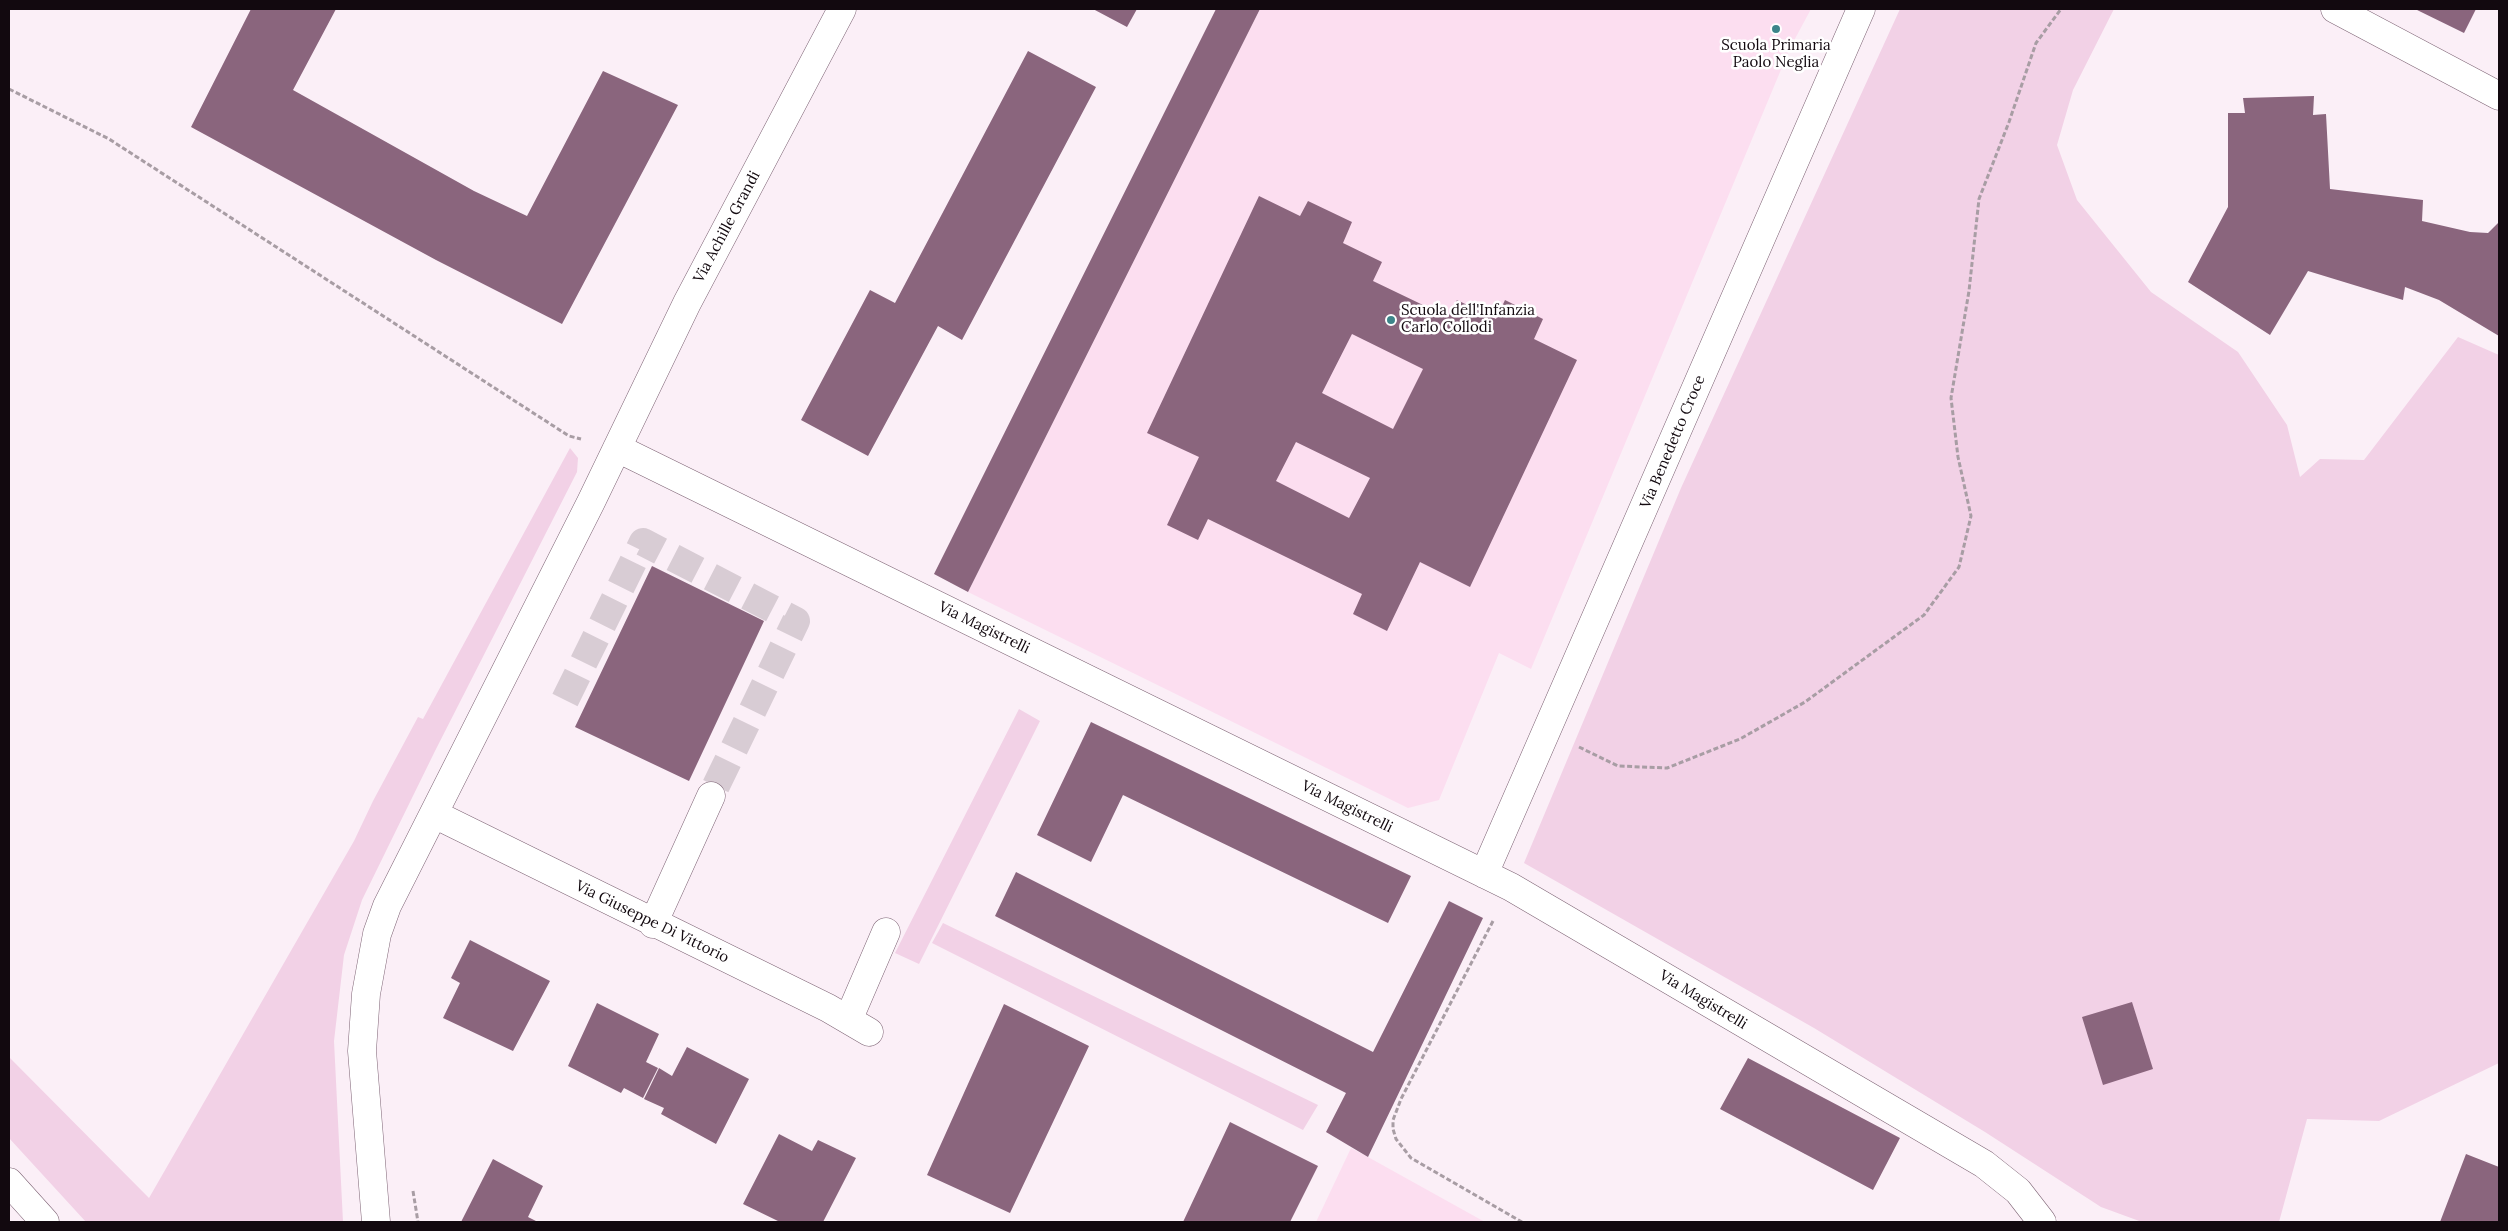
<!DOCTYPE html>
<html>
<head>
<meta charset="utf-8">
<style>
  body { margin:0 }
  #map { position:relative; width:2508px; height:1231px; overflow:hidden; background:#fbeff7; font-family:Lora,serif }
  canvas { display:block }
  .frame { position:absolute; inset:0; border:10px solid #12090f; pointer-events:none }
</style>
</head>
<body>
<div id="map">
<canvas width="2508" height="1231"></canvas>
<div class="frame"></div>
</div>
<script>
const context = document.querySelector('canvas').getContext('2d');
context.lineJoin = 'round';
function fill(path, color) { context.fillStyle = color; context.fill(path, 'evenodd'); }
const toPath = rows => new Path2D(rows.map(r => 'M' + r).join(''));
function trace(path, color, width, dash) { context.strokeStyle = color; context.lineWidth = width; context.lineCap = dash ? 'butt' : 'round'; context.setLineDash(dash || []); context.stroke(path); }
function drawText(font, color, halo, rows, align = 'center') {
  context.font = font + ' Lora,serif'; context.lineWidth = 5; context.setLineDash([]); context.textBaseline = 'middle'; context.strokeStyle = halo; context.fillStyle = color; for (const [text, x, y, turn = 0] of rows) {
    context.save(); context.translate(x, y); context.rotate((+turn || 0) * Math.PI / 180); context.textAlign = isNaN(turn) ? turn : align; if (halo) context.strokeText(text, 0, 0); context.fillText(text, 0, 0); context.restore();
  }
}
fill(toPath([
  [1260,9,1811,9,1790,48,1531,669,1499,653,1439,800,1408,808,968,592],
  [1351,1148,1368,1157,1485,1222,1316,1222]
]), '#fcdef0');
fill(toPath([
  [1900,9,2114,9,2073,90,2057,145,2077,200,2151,292,2238,352,2287,425,2300,477,2320,459,2364,460,2458,337,2499,355,2499,1063,2379,1121,2307,1119,2279,1222,2142,1222,2101,1207,1985,1132,1814,1028,1524,863,1681,488],
  [570,448,578,458,577,472,435,751,362,900,344,955,334,1041,343,1222,86,1222,9,1138,9,1057,149,1198,354,841,373,801,418,717,423,719],
  [1019,709,1040,721,919,964,895,953],
  [943,923,1318,1105,1303,1130,932,943]
]), '#f2d1e6');
fill(toPath([
  [251,9,336,9,293,90,474,191,527,216,603,71,678,105,562,324,436,260,191,127],
  [1093,9,1137,9,1127,27],
  [1216,9,1260,9,968,592,934,574],
  [2415,9,2476,9,2464,33],
  [1028,51,1096,87,962,340,938,326,868,456,801,420,870,290,895,303],
  [2314,96,2313,115,2326,114,2330,189,2423,200,2422,221,2470,232,2488,233,2499,222,2499,336,2439,300,2405,287,2403,300,2308,271,2270,335,2188,282,2228,207,2228,113,2245,113,2243,98],
  [1259,196,1300,216,1308,201,1352,222,1343,243,1382,262,1373,281,1448,317,1457,300,1496,319,1505,300,1543,319,1534,339,1577,360,1470,587,1420,562,1387,631,1353,614,1362,594,1208,519,1198,540,1167,525,1199,457,1147,433],
  [1352,334,1423,369,1393,429,1322,393],
  [1296,442,1370,478,1349,518,1276,481],
  [652,566,764,621,689,781,575,727],
  [1091,722,1411,876,1388,923,1123,795,1091,862,1037,835],
  [1016,872,1373,1052,1449,901,1483,918,1368,1157,1326,1132,1346,1093,995,916],
  [470,940,550,981,513,1051,443,1018,460,983,451,978],
  [2132,1002,2153,1069,2103,1085,2082,1017],
  [597,1003,659,1034,646,1062,658,1068,643,1098,624,1088,621,1093,568,1066],
  [1004,1004,1089,1046,1010,1213,927,1175],
  [687,1047,749,1079,716,1144,661,1114,664,1108,644,1099,659,1068,672,1076],
  [1748,1058,1900,1138,1873,1190,1720,1109],
  [1230,1122,1318,1166,1290,1222,1183,1222],
  [779,1134,812,1151,818,1140,856,1158,823,1222,780,1222,743,1204],
  [2466,1154,2499,1167,2499,1222,2440,1222],
  [493,1159,543,1186,528,1217,538,1222,461,1222]
]), '#8a657d');
trace(toPath([
  [565,700,643,542,796,621,711,796]
]), '#d8ccd4', 28, [28, 14]);
const minor = toPath([
  [2335,9,2499,96],
  [617,448,1511,887,1984,1164,2018,1191,2042,1222],
  [434,814,828,1008,869,1032],
  [1484,874,1861,9],
  [653,924,711,796],
  [849,1018,886,932],
  [376,1222,362,1051,366,994,377,934,387,906,591,502,687,303,842,9]
]);
const major = toPath([
  [9,1182,45,1222]
]);
trace(minor, '#7d6374', 29);
trace(major, '#7d6374', 29);
trace(toPath([
  [9,89,109,139,569,436,581,439],
  [1579,747,1618,766,1667,768,1740,739,1805,702,1924,615,1959,567,1971,516,1958,457,1951,398,1969,291,1979,199,2009,122,2036,43,2061,9],
  [1493,921,1401,1099,1393,1120,1393,1129,1396,1139,1411,1158,1522,1222],
  [413,1191,418,1222]
]), '#a89da4', 3, [5, 2.5]);
trace(minor, '#fff', 28);
trace(major, '#fff', 28);
for (const [x, y, r, color] of [
  [1776,29,5,"#3d858a"],
  [1391,320,5,"#3d858a"]
]) { const dot = new Path2D(); dot.arc(x, y, r, 0, 2 * Math.PI); context.fillStyle = color; context.fill(dot); trace(dot, '#fff', 2); }
drawText('15px', '#12090f', '#fff', [
  ["Scuola Primaria",1776,46],
  ["Paolo Neglia",1776,63],
  ["Scuola dell'Infanzia",1401,311,"left"],
  ["Carlo Collodi",1401,328,"left"]
]);
drawText('15px', '#12090f', '#fff', [
  ["Via Achille Grandi",727,227,-62],
  ["Via Benedetto Croce",1673,442,-67],
  ["Via Magistrelli",984,628,26],
  ["Via Magistrelli",1347,807,26],
  ["Via Giuseppe Di Vittorio",652,922,26],
  ["Via Magistrelli",1703,1000,31]
]);
</script>
</body>
</html>
